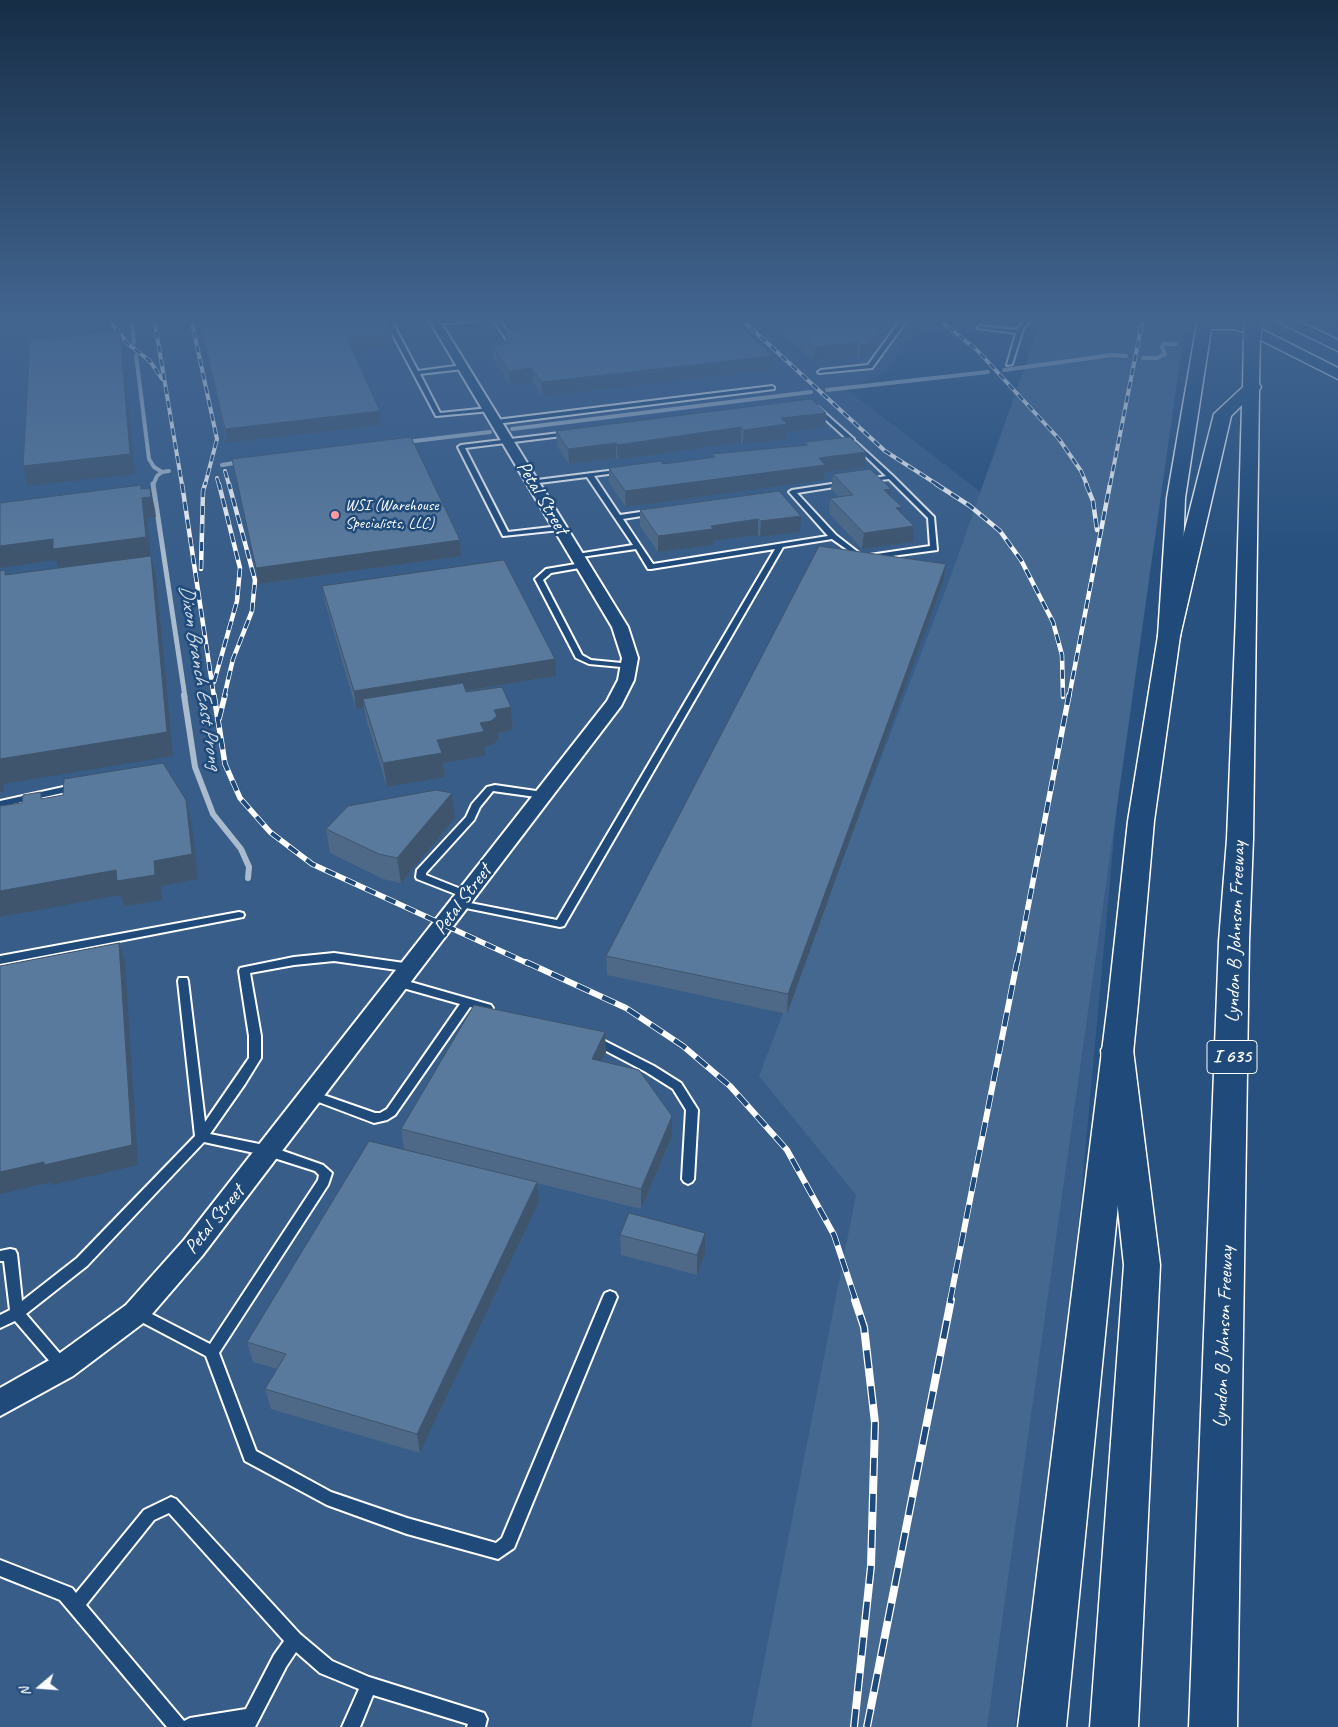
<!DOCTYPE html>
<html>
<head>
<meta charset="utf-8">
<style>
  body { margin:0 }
  #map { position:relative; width:1338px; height:1727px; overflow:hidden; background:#28517f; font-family:Caveat,sans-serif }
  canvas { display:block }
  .north { position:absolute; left:15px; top:1662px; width:50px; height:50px; -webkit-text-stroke:4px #1f4a7a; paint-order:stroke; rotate:252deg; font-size:14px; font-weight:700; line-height:20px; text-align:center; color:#fff }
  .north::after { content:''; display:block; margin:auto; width:18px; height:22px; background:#fff; clip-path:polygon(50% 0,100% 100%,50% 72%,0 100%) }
</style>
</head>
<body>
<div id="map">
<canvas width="1338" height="1727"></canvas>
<div class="north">N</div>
</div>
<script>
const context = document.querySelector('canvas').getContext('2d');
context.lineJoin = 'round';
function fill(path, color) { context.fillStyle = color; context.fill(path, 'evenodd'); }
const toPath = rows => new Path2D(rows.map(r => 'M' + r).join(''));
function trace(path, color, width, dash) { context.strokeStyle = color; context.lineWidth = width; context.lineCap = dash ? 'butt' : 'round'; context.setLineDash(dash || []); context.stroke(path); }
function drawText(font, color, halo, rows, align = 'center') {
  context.font = font + ' Caveat,sans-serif'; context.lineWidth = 5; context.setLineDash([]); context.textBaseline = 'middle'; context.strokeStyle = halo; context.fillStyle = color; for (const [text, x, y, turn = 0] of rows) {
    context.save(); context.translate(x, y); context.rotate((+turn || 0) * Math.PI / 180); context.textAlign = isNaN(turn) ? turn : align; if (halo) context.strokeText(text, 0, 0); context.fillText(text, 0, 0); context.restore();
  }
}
fill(toPath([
  [0,318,945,318,906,340,887,372,846,389,1135,610,1067,1349,1015,1727,0,1727]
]), '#375d88');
fill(toPath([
  [1042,318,1186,318,987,1727,751,1727,856,1195,759,1076,950,578]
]), '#446890');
trace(toPath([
  [131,318,134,343],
  [136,355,149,459,154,467,162,472],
  [1143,358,1157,358,1165,354,1162,347,1164,344,1176,344],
  [1004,370,1112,355,1126,356],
  [827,390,988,372],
  [512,429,811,392],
  [406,442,490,432],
  [222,465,240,462],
  [153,485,157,476,162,472,169,471]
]), '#aabbcd', 4);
trace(toPath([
  [153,484,185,697]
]), '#aabbcd', 5);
trace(toPath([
  [184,695,195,767,213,814,241,849,249,867,248,878]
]), '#aabbcd', 6);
const service = toPath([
  [384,318,390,318,418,371,463,365,466,367,463,369,420,374,440,413,489,408,491,409,491,411,436,416,384,318],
  [464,318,482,318,479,320,436,324,433,322,464,318],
  [492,318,498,318,512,339,511,340,507,340,492,318],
  [895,318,901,318,906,321,872,368,819,373,818,372,821,370,868,365,900,321,895,318],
  [1027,318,1033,318,1023,329,1012,364,1007,365,1016,333,977,328,980,326,1017,330,1027,318],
  [772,386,774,387,774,389,496,424,493,422,496,420,772,386],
  [814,407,818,407,854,439,854,441,843,442,843,440,847,439,814,409,814,407],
  [568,432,571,434,570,435,465,448,508,532,560,526,564,528,560,530,503,536,458,447,461,445,568,432],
  [856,442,893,476,934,517,937,550,862,560,832,539,783,547,564,926,560,927,456,906,455,904,460,901,557,920,775,549,651,569,648,569,636,549,574,558,573,556,577,554,633,545,587,477,531,484,529,483,529,481,624,469,625,470,622,472,594,476,620,515,654,510,658,512,654,514,623,519,653,564,828,536,789,492,792,490,845,482,848,484,847,485,797,493,836,535,863,556,930,546,928,518,889,479,864,482,864,480,886,476,854,445,853,444,856,442],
  [582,563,585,563,585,567,551,573,543,580,582,655,591,660,632,664,632,668,589,664,576,658,535,579,546,569,582,563],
  [77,784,80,785,82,787,80,789,0,807,0,801,77,784],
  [495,785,543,792,548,795,543,798,493,791,480,807,474,820,426,873,426,875,471,893,472,895,471,897,463,897,417,879,416,877,417,870,466,817,472,804,487,787,495,785],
  [239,912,243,913,244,915,243,917,0,964,0,956,239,912],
  [334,953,411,964,415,965,416,968,415,971,411,972,334,961,294,965,250,973,261,1036,261,1058,245,1084,210,1134,269,1146,323,1165,332,1173,328,1185,219,1353,256,1451,331,1492,407,1518,496,1543,502,1538,603,1297,605,1293,610,1291,615,1293,617,1297,514,1548,498,1559,407,1534,327,1505,245,1461,206,1356,132,1317,130,1313,132,1309,137,1307,142,1309,210,1344,318,1180,319,1175,315,1171,268,1156,204,1142,87,1266,26,1314,68,1363,70,1367,68,1371,63,1373,58,1371,15,1321,0,1328,0,1315,10,1310,4,1261,0,1261,0,1251,10,1249,15,1250,17,1254,22,1301,77,1258,195,1136,178,981,179,978,187,978,188,981,205,1122,249,1058,249,1036,239,971,240,968,294,957,334,953],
  [400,979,491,1005,493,1008,491,1011,487,1012,470,1007,395,1115,387,1120,374,1123,308,1098,306,1095,308,1092,312,1091,375,1113,380,1113,387,1109,460,1004,396,986,394,983,396,980,400,979],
  [595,1036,654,1066,681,1083,698,1110,694,1179,692,1182,688,1184,684,1182,682,1179,686,1110,673,1089,646,1072,591,1043,589,1040,591,1037,595,1036],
  [171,1497,176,1499,300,1634,332,1661,369,1677,484,1713,487,1719,485,1727,467,1727,468,1724,373,1695,360,1727,342,1727,359,1689,320,1673,296,1652,286,1667,255,1727,167,1727,60,1600,0,1576,0,1560,72,1588,76,1593,144,1510,171,1497],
  [169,1513,284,1641,274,1655,246,1709,190,1718,184,1721,86,1605,154,1520,169,1513]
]);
const minor = toPath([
  [428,318,438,318,628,627,638,658,634,680,621,706,202,1256,146,1321,73,1376,0,1416,0,1388,53,1358,126,1305,184,1240,607,701,618,680,622,658,612,627,428,318]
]);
const secondary = toPath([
  [1198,318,1212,318,1212,320,1235,320,1257,327,1338,368,1338,379,1247,333,1234,329,1211,329,1185,498,1180,636,1154,821,1138,1003,1066,1727,1018,1727,1108,1003,1128,821,1158,636,1167,498,1198,318],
  [1274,318,1292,318,1338,340,1338,351,1276,321,1274,318]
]);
const motorway = toPath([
  [1252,332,1260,337,1259,384,1261,387,1259,390,1253,839,1249,941,1237,1727,1189,1727,1219,941,1227,839,1236,615,1242,405,1231,416,1180,636,1177,641,1169,643,1161,641,1158,636,1214,414,1243,387,1244,337,1252,332],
  [1117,1039,1128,1042,1133,1050,1160,1265,1138,1727,1090,1727,1124,1265,1101,1050,1106,1042,1117,1039]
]);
trace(service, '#fff', 4);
trace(minor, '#fff', 4);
trace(secondary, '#fff', 3);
trace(motorway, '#fff', 3);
fill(service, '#1f4a7a');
fill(minor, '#1f4a7a');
fill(secondary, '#1f4a7a');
fill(motorway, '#1f4a7a');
const railFar4 = toPath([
  [107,318,128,344,150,361,162,379],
  [154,318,182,485],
  [191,318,217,439,205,485],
  [740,318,885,451,938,485],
  [937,318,977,350,1059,439,1081,471,1087,485],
  [225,471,229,485],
  [217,478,219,485],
  [1110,485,1143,318]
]);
const railFar3 = toPath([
  [182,484,214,697],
  [936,484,970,506,1000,531,1021,560,1053,622,1062,655,1063,697],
  [1086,484,1093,501,1097,530],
  [201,569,203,491,205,484],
  [214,682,237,601,240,568,219,484],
  [224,697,233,659,252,611,255,580,229,484],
  [1069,697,1110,484]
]);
const railFar2 = toPath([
  [214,695,225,764,240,798,270,832,312,864,529,964],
  [219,719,225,695],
  [1017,964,1069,695]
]);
const railFar1 = toPath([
  [526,962,626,1008,683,1046,730,1086,787,1150,834,1235,856,1301],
  [950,1301,1017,962]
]);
const rail = toPath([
  [854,1727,871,1566,875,1423,864,1327,855,1300],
  [867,1727,951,1300]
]);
trace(railFar4, '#fff', 4);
trace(railFar3, '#fff', 4.5);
trace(railFar2, '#fff', 5.5);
trace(railFar1, '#fff', 6);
trace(rail, '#fff', 8);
trace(railFar4, '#1f4a7a', 2.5, [7]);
trace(railFar3, '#1f4a7a', 3, [9]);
trace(railFar2, '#1f4a7a', 4, [11]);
trace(railFar1, '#1f4a7a', 4.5, [14]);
trace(rail, '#1f4a7a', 5.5, [18]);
const motorwayBridge = toPath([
  [1252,337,1254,318]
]);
trace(motorwayBridge, '#fff', 19, []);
trace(motorwayBridge, '#1f4a7a', 17);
fill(toPath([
  [198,318,384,318,394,346,352,351,381,425,227,443],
  [543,318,732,318,772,370,542,396,533,382,510,385,493,359,492,345,506,344,505,330,549,326],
  [766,318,890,318,889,330,867,357,859,358,857,356,814,361],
  [826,413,825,427,787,432,786,439,743,444,741,442,618,460,616,458,569,464,557,446,556,431],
  [805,442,865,467,825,472,824,480,626,507,609,483,609,468,663,464,712,458,712,454,805,445],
  [232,459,460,540,461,556,259,584],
  [833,474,891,489,890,496,902,507,901,513,913,542,862,549,829,513,830,498,839,497,831,489],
  [779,491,800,532,760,537,758,535,713,541,713,545,658,552,640,526,640,510],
  [946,564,944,580,787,1014,607,975,606,956],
  [322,586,556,676,466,691,511,707,513,730,498,733,499,739,493,745,485,746,486,754,484,756,443,763,445,777,387,787,367,722,364,708,356,709,325,602],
  [452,793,455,818,401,883,383,879,330,853,326,829],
  [606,1052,601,1062,672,1136,641,1209,537,1183,539,1202,420,1453,271,1409,265,1389,277,1369,253,1362,247,1342,494,1172,404,1149,401,1129],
  [705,1233,705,1253,697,1275,621,1255,620,1235]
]), '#4d6987');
fill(toPath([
  [0,318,24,318,24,323,0,325],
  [579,318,719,318,554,333,554,320],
  [889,318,890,318,889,330,867,357,859,358,861,345],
  [120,331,124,348,135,474,28,486,23,466],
  [392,333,394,346,348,351,347,338],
  [858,342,857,356,814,361,815,347],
  [772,356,772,370,542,396,542,382],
  [532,368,533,382,510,385,509,371],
  [380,411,381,425,227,443,225,429],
  [826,413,825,427,787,432,786,439,743,444,744,430,781,418],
  [741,427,741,442,618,460,617,445],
  [616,443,616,458,569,464,568,449],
  [866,452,865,467,825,472,824,480,626,507,625,491,819,458],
  [141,485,144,498,150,488,155,509,156,517,147,518,151,558,59,570,56,560,0,568,0,546],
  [891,489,889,505,884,490],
  [902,507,900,523,896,508],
  [801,516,800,532,760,537,761,521],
  [758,519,758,535,713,541,713,545,658,552,658,536,711,526],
  [914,526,913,542,862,549,864,533],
  [460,540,461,556,259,584,256,568],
  [151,556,156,577,173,756,4,784,3,792,0,792,0,759],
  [946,564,944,580,787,1014,788,994],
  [555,659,556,676,366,707,363,699,364,708,356,709,354,691],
  [511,707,513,730,498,733,499,739,493,745,485,746,486,754,484,756,443,763,445,777,387,787,383,763,437,740,480,723,494,710],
  [452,793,455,818,401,883,397,858],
  [186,800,192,825,198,879,161,886,162,900,124,906,121,895,0,917,0,891,154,861],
  [119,943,125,963,138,1165,52,1185,51,1182,0,1194,0,1172],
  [605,1032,606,1052,592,1079,592,1059],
  [672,1116,672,1136,641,1209,641,1189],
  [537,1182,539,1202,420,1453,417,1434],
  [705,1233,705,1253,697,1275,697,1255]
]), '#3f556e');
const building = toPath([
  [199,318,384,318,392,333,347,338,380,411,225,429,199,318],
  [552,318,579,318,554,320,552,318],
  [627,318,732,318,772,356,542,382,532,368,509,371,492,345,513,343,505,330,627,318],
  [781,318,889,318,868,344,861,345,858,342,815,347,781,318],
  [120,331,130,454,23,466,30,340,120,331],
  [811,399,826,413,781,418,787,424,744,430,741,427,617,445,616,443,568,449,556,431,811,399],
  [411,437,460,540,256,568,232,459,411,437],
  [850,437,866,452,819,458,825,465,625,491,609,468,661,461,663,464,715,457,712,454,808,445,805,442,850,437],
  [870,469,891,489,884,490,902,507,896,508,914,526,864,533,830,498,853,495,833,474,870,469],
  [141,485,141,489,150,488,151,497,142,498,146,537,53,549,53,539,0,546,0,503,141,485],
  [779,491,801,516,761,521,758,519,711,526,713,529,658,536,640,510,779,491],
  [819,546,946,564,788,994,606,956,819,546],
  [151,556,167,732,0,759,0,571,5,570,5,575,151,556],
  [504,560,555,659,354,691,322,586,504,560],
  [463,683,466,692,502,687,511,707,494,710,497,716,491,721,480,723,484,731,482,732,437,740,442,753,383,763,363,699,463,683],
  [163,763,186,800,192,854,154,861,155,875,117,881,116,870,0,891,0,806,22,803,23,795,41,792,41,799,63,795,64,779,163,763],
  [436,790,452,793,397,858,379,854,326,829,348,806,436,790],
  [119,943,132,1145,44,1165,44,1162,0,1172,0,966,119,943],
  [474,1005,605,1032,592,1059,639,1070,672,1116,641,1189,401,1129,474,1005],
  [369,1141,537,1182,417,1434,265,1389,286,1354,247,1342,369,1141],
  [629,1213,705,1233,697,1255,620,1235,629,1213]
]);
fill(building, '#5a7a9d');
trace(building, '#3f556e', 1);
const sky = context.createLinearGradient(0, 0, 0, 560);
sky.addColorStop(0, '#162d46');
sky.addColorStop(0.57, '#426590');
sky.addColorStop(1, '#42659000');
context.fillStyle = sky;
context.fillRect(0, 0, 1338, 560);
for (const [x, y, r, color] of [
  [335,515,5,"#ff9aa2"]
]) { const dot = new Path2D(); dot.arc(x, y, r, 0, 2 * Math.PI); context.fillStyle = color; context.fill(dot); trace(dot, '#1f4a7a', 2); }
drawText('16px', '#fff', '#1f4a7a', [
  ["WSI (Warehouse",345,506],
  ["Specialists, LLC)",345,524]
], 'left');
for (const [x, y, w] of [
  [1232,1057,50]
]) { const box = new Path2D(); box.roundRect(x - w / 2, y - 16.5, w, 33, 4); context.fillStyle = '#1f4a7a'; context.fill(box); trace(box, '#fff', 1); }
drawText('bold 19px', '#fff', null, [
  ["I 635",1232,1057]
]);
drawText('20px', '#fff', '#1f4a7a', [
  ["Petal Street",542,498,59],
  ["Petal Street",463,900,-53],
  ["Lyndon B Johnson Freeway",1236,932,-88],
  ["Petal Street",215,1220,-51],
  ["Lyndon B Johnson Freeway",1224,1337,-88]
]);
drawText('italic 21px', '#d4dde6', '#1f4a7a', [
  ["Dixon Branch East Prong",200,677,81]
]);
</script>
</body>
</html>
